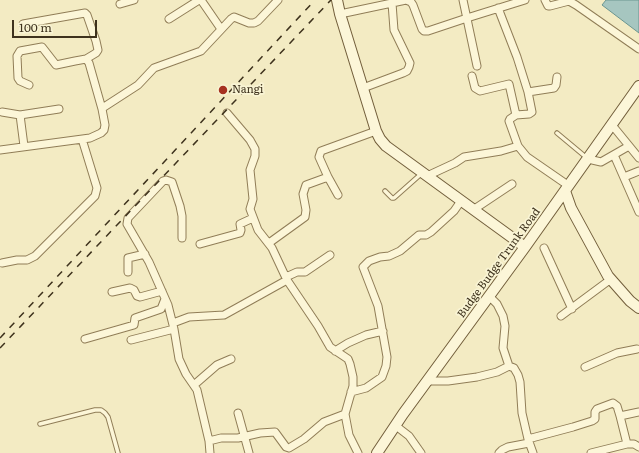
<!DOCTYPE html>
<html>
<head>
<meta charset="utf-8">
<style>
  body { margin:0 }
  #map { position:relative; width:639px; height:453px; overflow:hidden; background:#f3ebc3; font-family:Literata,serif }
  canvas { display:block }
  .scale { position:absolute; left:12px; top:20px; width:85px; height:18px; box-sizing:border-box; border:2px solid #3e321d; border-top:0; padding-left:5px; font-size:12px; line-height:14px; white-space:nowrap; color:#3e321d; -webkit-text-stroke:3px #f9f4d4; paint-order:stroke }
</style>
</head>
<body>
<div id="map">
<canvas width="639" height="453"></canvas>
<div class="scale">100 m</div>
</div>
<script>
const context = document.querySelector('canvas').getContext('2d');
context.lineJoin = 'round';
function fill(path, color) { context.fillStyle = color; context.fill(path, 'evenodd'); }
const toPath = rows => new Path2D(rows.map(r => 'M' + r).join(''));
function trace(path, color, width, dash) { context.strokeStyle = color; context.lineWidth = width; context.lineCap = dash ? 'butt' : 'round'; context.setLineDash(dash || []); context.stroke(path); }
function drawText(font, color, halo, rows, align = 'center') {
  context.font = font + ' Literata,serif'; context.lineWidth = 3.5; context.setLineDash([]); context.textBaseline = 'middle'; context.strokeStyle = halo; context.fillStyle = color; for (const [text, x, y, turn = 0] of rows) {
    context.save(); context.translate(x, y); context.rotate((+turn || 0) * Math.PI / 180); context.textAlign = isNaN(turn) ? turn : align; if (halo) context.strokeText(text, 0, 0); context.fillText(text, 0, 0); context.restore();
  }
}
const water = toPath([
  [606,0,639,0,639,33,602,5,606,0]
]);
fill(water, '#a6c6c0');
trace(water, '#6b9590', 1);
const lane = toPath([
  [557,133,587,158],
  [385,191,392,198,394,198,421,174],
  [40,424,95,410,101,410,105,413,108,417,118,453]
]);
const street = toPath([
  [201,0,221,29],
  [463,0,477,66],
  [545,0,548,6,550,6,569,1,576,5,639,49],
  [120,4,134,0],
  [498,8,517,57,528,92,532,112,529,114,516,115,510,119,509,121,518,146,527,157,569,186],
  [340,14,406,0,411,2,413,5,422,29,424,31,428,31,467,18,525,0],
  [169,19,199,0],
  [23,24,85,13,87,15,96,41,98,50,96,53,86,59],
  [472,76,475,88,480,91,509,84,516,115],
  [29,85,20,81,18,78,17,56,20,51,42,47,56,65,75,61,86,59,89,63,102,109],
  [363,88,403,73,407,71,409,67,410,63,394,30,392,3],
  [528,92,554,88,556,85,557,77],
  [2,112,20,115,59,109],
  [227,113,250,140,255,149,255,156,250,170,253,199,250,209,258,230,272,248,287,280,318,326,330,347,348,359,350,364,353,377,353,386,345,414,349,435,358,453],
  [20,115,24,146],
  [612,125,639,158],
  [0,150,90,138,101,133,104,130,105,125,102,109,104,107,138,85,154,68,201,51,231,19,234,17,249,23,254,23,258,21,278,0],
  [614,155,639,212],
  [588,159,601,162,629,146],
  [427,176,455,163,464,157,501,151,518,146],
  [328,177,338,195],
  [624,177,639,171],
  [473,210,512,184],
  [182,238,182,216,180,206,172,182,166,180,163,181,128,218,127,224,149,262,168,305,174,329,179,359,186,374,197,390,209,441,210,453],
  [269,243,305,217,306,210,303,194,306,185,328,177,319,157,321,151,376,131],
  [200,244,240,233,241,230,240,224,253,218],
  [544,248,572,309],
  [2,263,17,260,27,260,35,256,95,196,97,188,82,139],
  [128,272,128,258,145,254],
  [286,277,297,272,305,272,330,255],
  [112,292,130,288,134,290,137,296,140,297,162,291],
  [490,297,497,304,503,316,505,326,503,348,509,366],
  [561,316,611,279],
  [173,323,189,317,224,315,287,280],
  [85,339,134,325,135,318,161,309,165,299],
  [131,340,174,329],
  [335,351,348,343,366,335,383,331],
  [585,367,617,353,637,349],
  [429,381,448,381,477,377,497,372,509,366,514,368,518,375,520,382,522,413,528,439,533,453],
  [194,385,217,365,231,359],
  [351,392,366,388,382,377,386,366,387,357,378,306,363,267,369,261,380,257,389,256,400,251,419,235,426,235,431,232,454,211,461,201],
  [238,413,249,453],
  [620,416,639,412],
  [396,426,409,436,421,453],
  [528,439,573,427,592,421,595,419,595,412,597,409,613,403,617,406,620,416,627,444],
  [209,441,221,438,238,438,260,433,275,432,286,447,289,448,304,439,324,422,345,414],
  [499,453,502,450,508,447,529,443],
  [591,453,627,444,634,444,639,447]
]);
const secondary = toPath([
  [337,0,340,14,376,131,380,139,386,146,525,247],
  [565,191,571,208,608,276,630,301,639,308],
  [377,453,403,414,525,247,639,86]
]);
trace(lane, '#907d57', 5.5);
trace(street, '#907d57', 9);
trace(secondary, '#725e3b', 12);
trace(lane, '#fcf6d8', 3.5);
trace(street, '#fcf6d8', 7);
trace(secondary, '#fcf6d8', 10);
trace(toPath([
  [0,338,315,0],
  [0,348,331,0]
]), '#3e321d', 1.5, [7, 7]);
for (const [x, y, r, color] of [
  [223,90,5,"#a63120"]
]) { const dot = new Path2D(); dot.arc(x, y, r, 0, 2 * Math.PI); context.fillStyle = color; context.fill(dot); trace(dot, '#f9f4d4', 1.5); }
drawText('11px', '#3e321d', '#f9f4d4', [
  ["Nangi",232,90]
], 'left');
drawText('11px', '#3e321d', '#f9f4d4', [
  ["Budge Budge Trunk Road",499,263,-54]
]);
</script>
</body>
</html>
